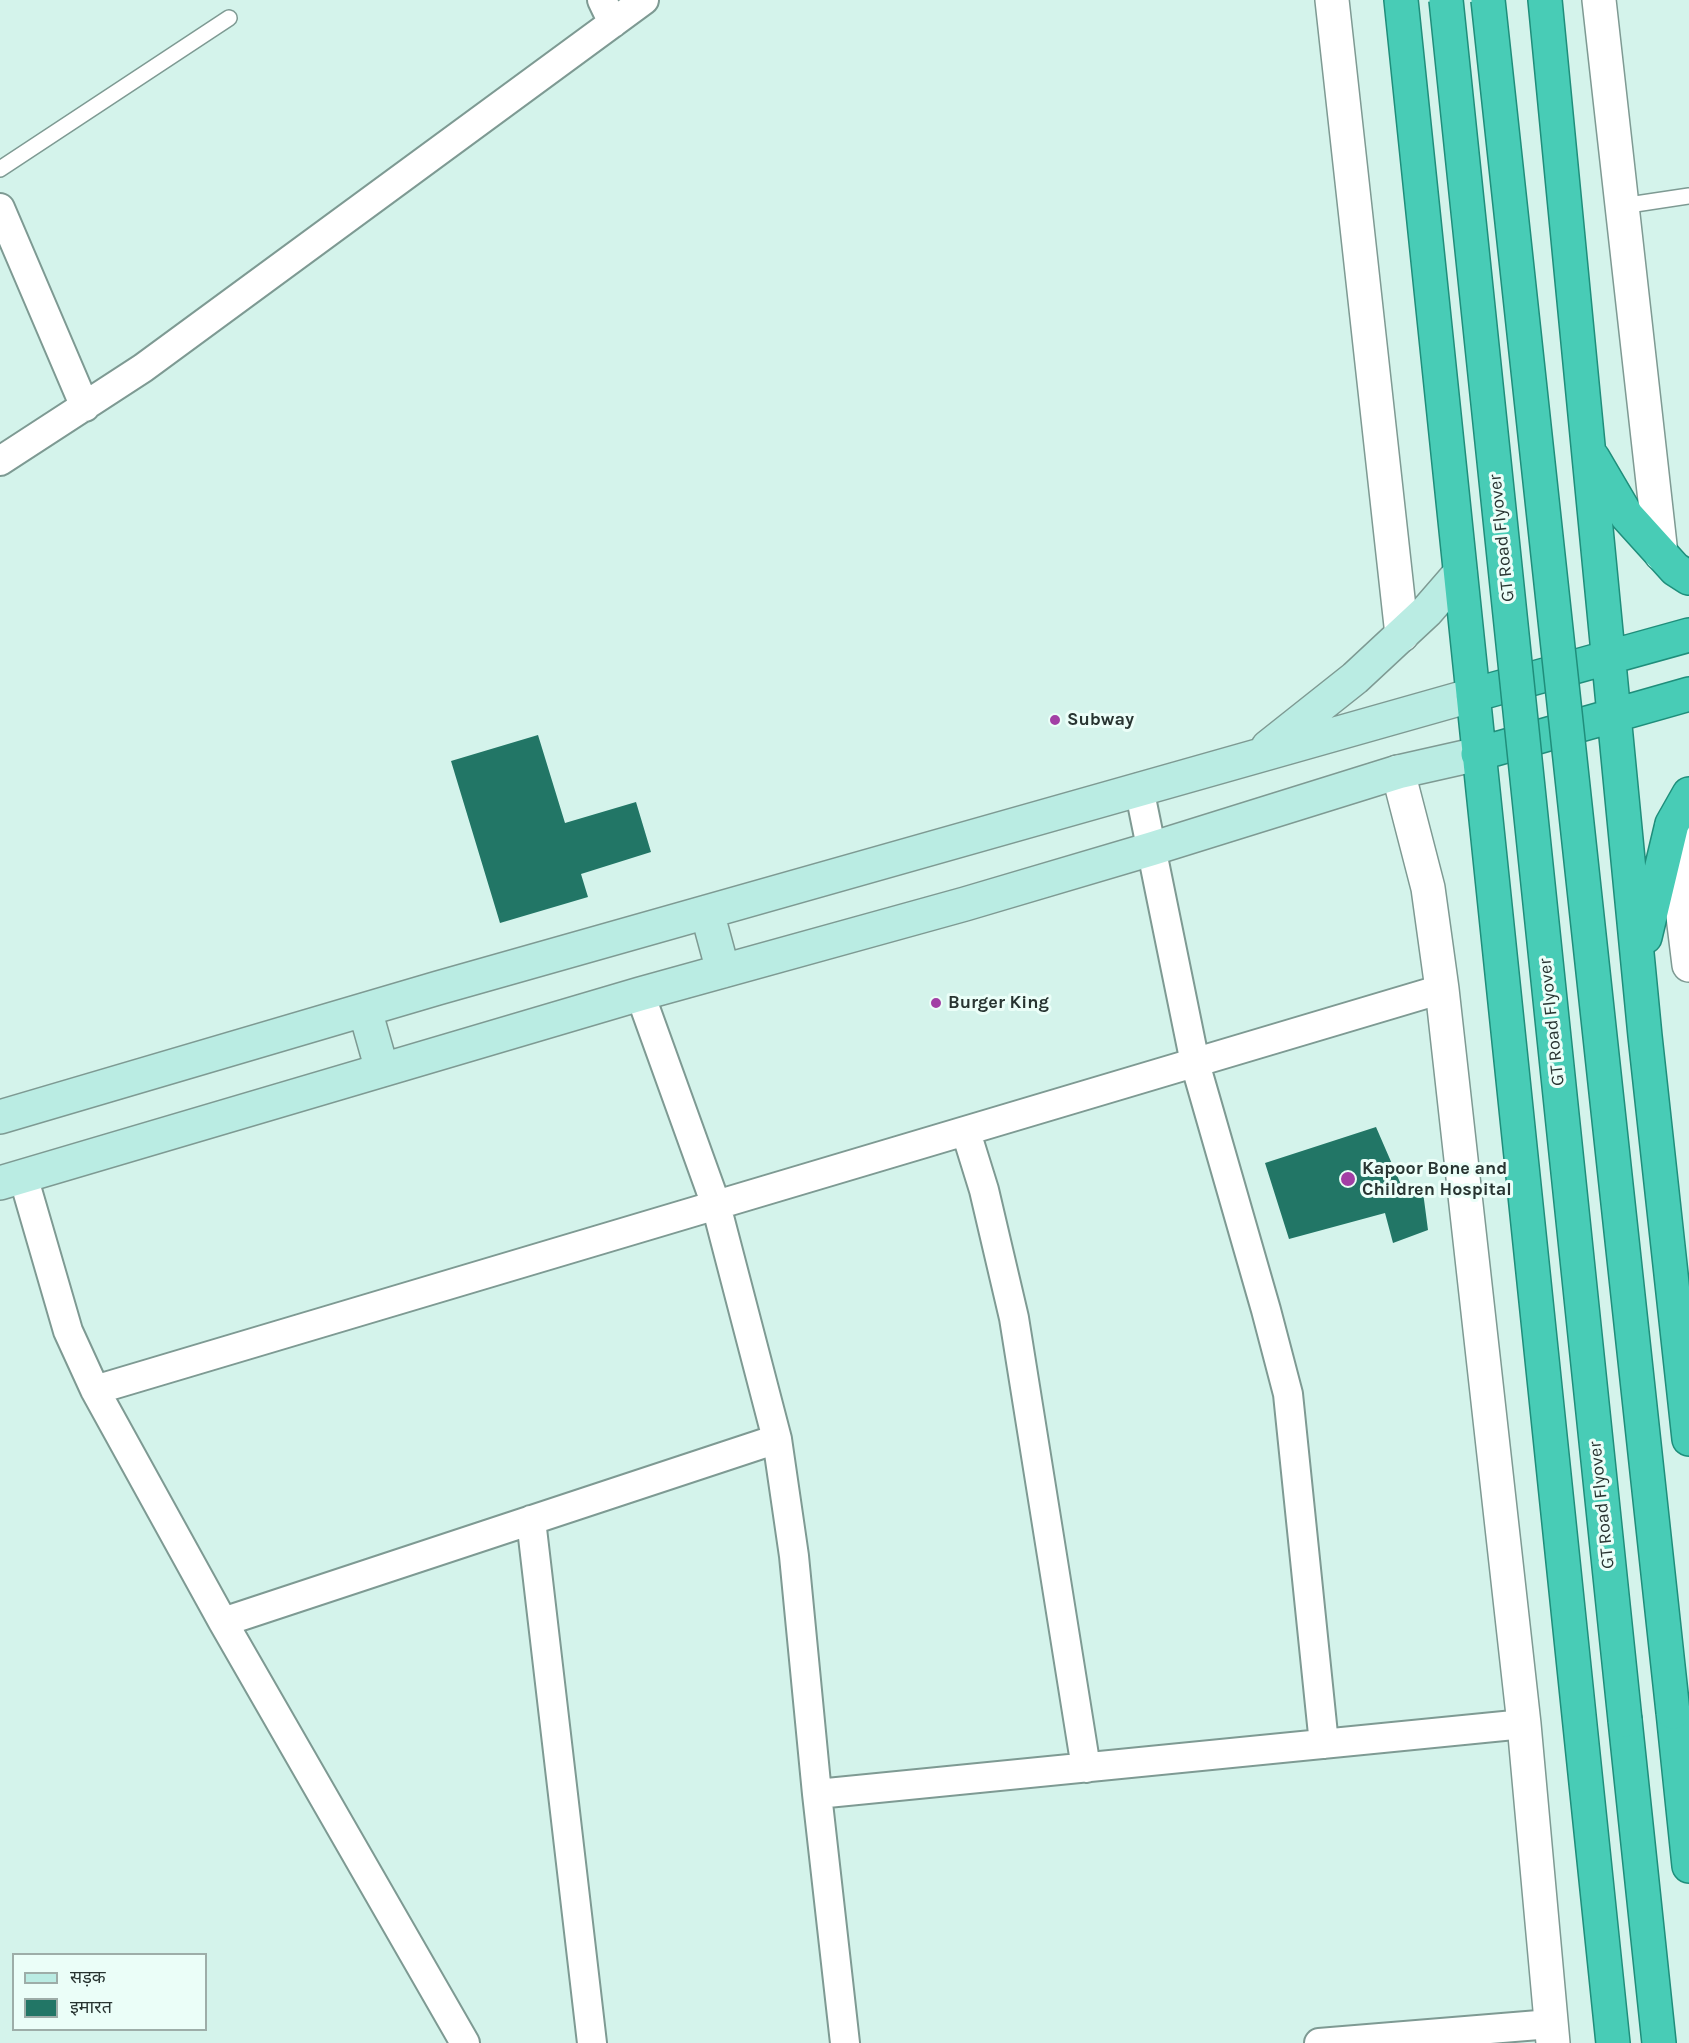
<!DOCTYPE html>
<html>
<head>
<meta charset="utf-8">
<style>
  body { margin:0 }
  #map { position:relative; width:1689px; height:2043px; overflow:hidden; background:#d4f3eb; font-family:Karla,"Noto Sans Devanagari",sans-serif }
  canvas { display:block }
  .legend { position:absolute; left:12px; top:1953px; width:195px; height:78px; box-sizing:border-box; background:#ebfef8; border:2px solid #9dada8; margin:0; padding:8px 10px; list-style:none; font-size:18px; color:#283431 }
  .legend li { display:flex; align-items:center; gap:12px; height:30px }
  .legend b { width:30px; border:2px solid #9dada8 }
</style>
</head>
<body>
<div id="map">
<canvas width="1689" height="2043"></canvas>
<ul class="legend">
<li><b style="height:8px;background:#baece3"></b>सड़क</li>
<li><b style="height:16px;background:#227666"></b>इमारत</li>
</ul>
</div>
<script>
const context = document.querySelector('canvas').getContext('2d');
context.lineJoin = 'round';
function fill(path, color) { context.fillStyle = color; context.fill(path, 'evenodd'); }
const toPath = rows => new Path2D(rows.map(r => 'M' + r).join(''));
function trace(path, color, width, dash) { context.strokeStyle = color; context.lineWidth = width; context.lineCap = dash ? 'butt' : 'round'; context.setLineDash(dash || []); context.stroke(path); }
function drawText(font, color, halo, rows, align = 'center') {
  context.font = font + ' Karla,sans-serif'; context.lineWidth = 6; context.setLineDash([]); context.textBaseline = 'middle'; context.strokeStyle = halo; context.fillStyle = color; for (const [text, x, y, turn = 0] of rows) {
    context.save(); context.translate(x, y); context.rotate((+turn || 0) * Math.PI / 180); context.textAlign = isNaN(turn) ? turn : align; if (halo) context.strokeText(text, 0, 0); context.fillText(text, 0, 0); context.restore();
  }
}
fill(toPath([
  [538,735,565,823,636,802,651,852,581,874,588,897,500,923,451,761],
  [1376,1127,1402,1187,1423,1192,1428,1230,1393,1243,1385,1213,1289,1239,1265,1163]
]), '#227666');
const service = toPath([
  [0,169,229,18],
  [1622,206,1689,196]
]);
const minor = toPath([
  [602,0,613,23],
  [0,208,85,407],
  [0,461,143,368,644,0],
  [1139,788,1195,1063,1266,1310,1288,1394,1324,1744],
  [640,994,716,1205,777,1439,794,1556,817,1794,845,2043],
  [966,1132,984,1190,1014,1318,1086,1768],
  [23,1176,68,1331,95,1390,223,1622,465,2043],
  [95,1390,1442,989],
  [531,1520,592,2043],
  [223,1622,777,1439],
  [817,1794,1524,1724],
  [1319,2043,1551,2024]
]);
const tertiary = toPath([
  [1332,0,1402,635],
  [1599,0,1661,554],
  [1398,772,1428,888,1442,989,1524,1724,1553,2043],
  [1672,826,1689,965]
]);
const secondary = toPath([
  [1268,747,1355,678,1427,611,1460,573],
  [707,912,723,971],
  [365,1010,382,1070],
  [0,1117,438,988,1473,695],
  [0,1183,640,994,965,904,1151,849,1398,772,1478,754]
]);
const trunk = toPath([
  [1401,0,1613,2043],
  [1545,0,1645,1036,1689,1439],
  [1593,458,1627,516,1675,569,1689,578],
  [1473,695,1689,635],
  [1478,754,1689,694],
  [1645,937,1672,824,1689,794],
  [1673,1712,1689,1866],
  [1625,1720,1659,2043]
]);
trace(service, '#7e9a93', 18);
trace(minor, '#7e9a93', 32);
trace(tertiary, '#7e9a93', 36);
trace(secondary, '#7e9a93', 36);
trace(trunk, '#1f8e7b', 36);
trace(service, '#fff', 15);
trace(minor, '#fff', 28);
trace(tertiary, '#fff', 33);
trace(secondary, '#baece3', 33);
trace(trunk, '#48ccb6', 33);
const trunkBridge = toPath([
  [1446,0,1625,1720],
  [1488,0,1673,1712]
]);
trace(trunkBridge, '#1f8e7b', 36, []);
trace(trunkBridge, '#48ccb6', 33);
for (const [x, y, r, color] of [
  [1055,720,6,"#a23fa5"],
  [936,1003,6,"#a23fa5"],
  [1348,1179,8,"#a23fa5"]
]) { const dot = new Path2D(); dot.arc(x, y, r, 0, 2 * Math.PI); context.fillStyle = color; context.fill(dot); trace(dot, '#ebfef8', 2); }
drawText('18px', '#283431', '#ebfef8', [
  ["GT Road Flyover",1502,538,-96],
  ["GT Road Flyover",1552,1022,-96],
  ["GT Road Flyover",1602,1505,-96]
]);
drawText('bold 18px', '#283431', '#ebfef8', [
  ["Subway",1067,720],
  ["Burger King",948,1003],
  ["Kapoor Bone and",1362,1169],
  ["Children Hospital",1362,1190]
], 'left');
</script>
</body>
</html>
